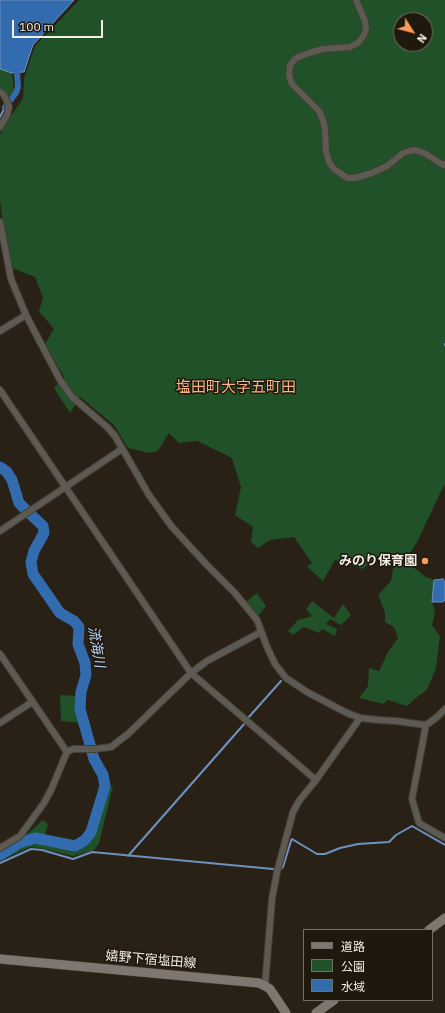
<!DOCTYPE html>
<html>
<head>
<meta charset="utf-8">
<style>
  body { margin:0 }
  #map { position:relative; width:445px; height:1013px; overflow:hidden; background:#292116; font-family:"IBM Plex Sans","Noto Sans JP",sans-serif }
  canvas { display:block }
  .legend { position:absolute; left:303px; top:929px; width:130px; height:72px; box-sizing:border-box; background:#1f180d; border:1px solid #746e64; margin:0; padding:5px 7px; list-style:none; font-size:12px; color:#f3eee6 }
  .legend li { display:flex; align-items:center; gap:8px; height:20px }
  .legend b { width:20px; border:1px solid #746e64 }
  .north { position:absolute; left:393px; top:12px; width:40px; height:40px; box-sizing:border-box; background:#1f180d; border:1px solid #746e64; border-radius:50%; rotate:126deg; font-size:11px; font-weight:700; line-height:16px; text-align:center; color:#f3eee6 }
  .north::after { content:''; display:block; margin:auto; width:14px; height:18px; background:#fe9b59; clip-path:polygon(50% 0,100% 100%,50% 72%,0 100%) }
  .scale { position:absolute; left:12px; top:20px; width:91px; height:18px; box-sizing:border-box; border:2px solid #f3eee6; border-top:0; padding-left:5px; font-size:12px; line-height:14px; white-space:nowrap; color:#f3eee6; -webkit-text-stroke:3px #1f180d; paint-order:stroke }
</style>
</head>
<body>
<div id="map">
<canvas width="445" height="1013"></canvas>
<ul class="legend">
<li><b style="height:5px;background:#7f776f"></b>道路</li>
<li><b style="height:11px;background:#205129"></b>公園</li>
<li><b style="height:11px;background:#336baf"></b>水域</li>
</ul>
<div class="north">N</div>
<div class="scale">100 m</div>
</div>
<script>
const context = document.querySelector('canvas').getContext('2d');
context.lineJoin = 'round';
function fill(path, color) { context.fillStyle = color; context.fill(path, 'evenodd'); }
const toPath = rows => new Path2D(rows.map(r => 'M' + r).join(''));
function trace(path, color, width, dash) { context.strokeStyle = color; context.lineWidth = width; context.lineCap = dash ? 'butt' : 'round'; context.setLineDash(dash || []); context.stroke(path); }
function drawText(font, color, halo, rows, align = 'center') {
  context.font = font + ' "IBM Plex Sans","Noto Sans JP",sans-serif'; context.lineWidth = 3; context.setLineDash([]); context.textBaseline = 'middle'; context.strokeStyle = halo; context.fillStyle = color; for (const [text, x, y, turn = 0] of rows) {
    context.save(); context.translate(x, y); context.rotate((+turn || 0) * Math.PI / 180); context.textAlign = isNaN(turn) ? turn : align; if (halo) context.strokeText(text, 0, 0); context.fillText(text, 0, 0); context.restore();
  }
}
fill(toPath([
  [79,0,445,0,445,485,442,489,417,542,405,561,426,577,434,580,432,602,435,612,432,625,440,636,436,668,427,690,417,697,407,706,388,700,383,704,359,698,368,686,369,668,379,671,388,652,398,638,394,627,385,622,385,612,378,595,391,581,394,565,379,555,363,569,335,560,323,581,307,567,312,563,294,537,270,540,258,548,251,542,253,527,235,515,241,487,232,458,197,441,179,443,169,433,158,451,149,453,128,448,114,425,80,397,70,413,54,388,64,377,45,344,54,329,39,311,43,298,35,277,12,268,4,233,0,200,0,134,9,119,23,98,24,78,35,46],
  [401,20,425,20,425,44,401,44],
  [0,69,12,73,14,91,9,97,0,88],
  [257,593,266,606,258,616,246,602],
  [312,601,334,618,343,604,351,615,341,625,330,619,326,624,337,629,335,636,322,629,319,633,304,627,293,635,288,631,298,620,312,616,306,609],
  [60,695,76,696,81,723,61,721],
  [107,786,113,786,99,843,94,850,73,856,40,848,30,847,0,861,0,857,18,846,26,835,43,820,48,824,43,843,74,850,87,842,93,833]
]), '#205129');
const water = toPath([
  [0,0,74,0,33,45,24,72,12,73,0,69,0,0],
  [443,579,445,582,445,600,443,602,432,602,434,580,443,579]
]);
fill(water, '#336baf');
trace(water, '#6d92c0', 1);
trace(toPath([
  [0,117,5,107],
  [445,344,445,345],
  [248,718,281,681],
  [128,856,245,723],
  [0,863,31,849,42,850,73,859,92,852,273,869,280,870,283,867,291,841,292,839,317,854,325,854,340,848,358,844,389,842,396,835,412,826,445,845]
]), '#6d92c0', 2);
trace(toPath([
  [5,107,16,93,18,87,17,72]
]), '#336baf', 6);
trace(toPath([
  [0,467,7,472,12,480,19,503,28,512,43,526,44,533,34,551,31,562,33,574,60,613,74,621,79,627,78,644,85,663,86,675,81,692,80,709,94,759,103,775,105,786,91,832,85,840,75,846,35,838,19,843,0,855]
]), '#336baf', 11);
const street = toPath([
  [356,0,365,21,366,28,364,35,359,42,350,47,323,49,309,53,296,58,290,65,289,76,292,84,319,111,323,120,325,130,326,151,329,162,334,169,347,178,355,178,372,173,387,166,403,153,413,150,419,151,426,154,443,165,445,164],
  [0,92,3,94,6,99,9,107,7,115,0,127],
  [0,222,11,279,26,315,60,380,72,397,107,427,115,436,149,495,172,527,206,564,234,592,257,620,267,647,275,664,286,678,307,692,347,713,360,718,379,720,396,721,425,725,429,723,437,717,445,709],
  [0,331,26,315],
  [0,390,191,673,316,780],
  [0,531,122,449],
  [0,654,67,752],
  [0,723,32,702],
  [425,725,425,730,412,799,419,823,445,838],
  [0,848,20,836,44,803,51,790,67,752,73,749,95,749,111,747,128,734,191,673,207,661,261,632],
  [265,986,272,899,277,872,293,812,299,801,316,780,360,718]
]);
const secondary = toPath([
  [429,930,445,918],
  [0,959,259,983,265,986,270,989,286,1013],
  [316,1013,334,1000]
]);
trace(street, '#453e33', 8);
trace(secondary, '#453e33', 10);
trace(street, '#5d5953', 6);
trace(secondary, '#7f776f', 9);
for (const [x, y, r, color] of [
  [425,561,4,"#fe9b59"]
]) { const dot = new Path2D(); dot.arc(x, y, r, 0, 2 * Math.PI); context.fillStyle = color; context.fill(dot); trace(dot, '#1f180d', 1.5); }
drawText('bold 13px', '#f3eee6', '#1f180d', [
  ["みのり保育園",417,561]
], 'right');
drawText('13px', '#f3eee6', '#1f180d', [
  ["嬉野下宿塩田線",151,960,5]
]);
drawText('italic 14px', '#b6d4f9', '#1f180d', [
  ["流海川",96,647,80]
]);
drawText('15px', '#f7b286', '#1f180d', [
  ["塩田町大字五町田",236,388]
]);
</script>
</body>
</html>
